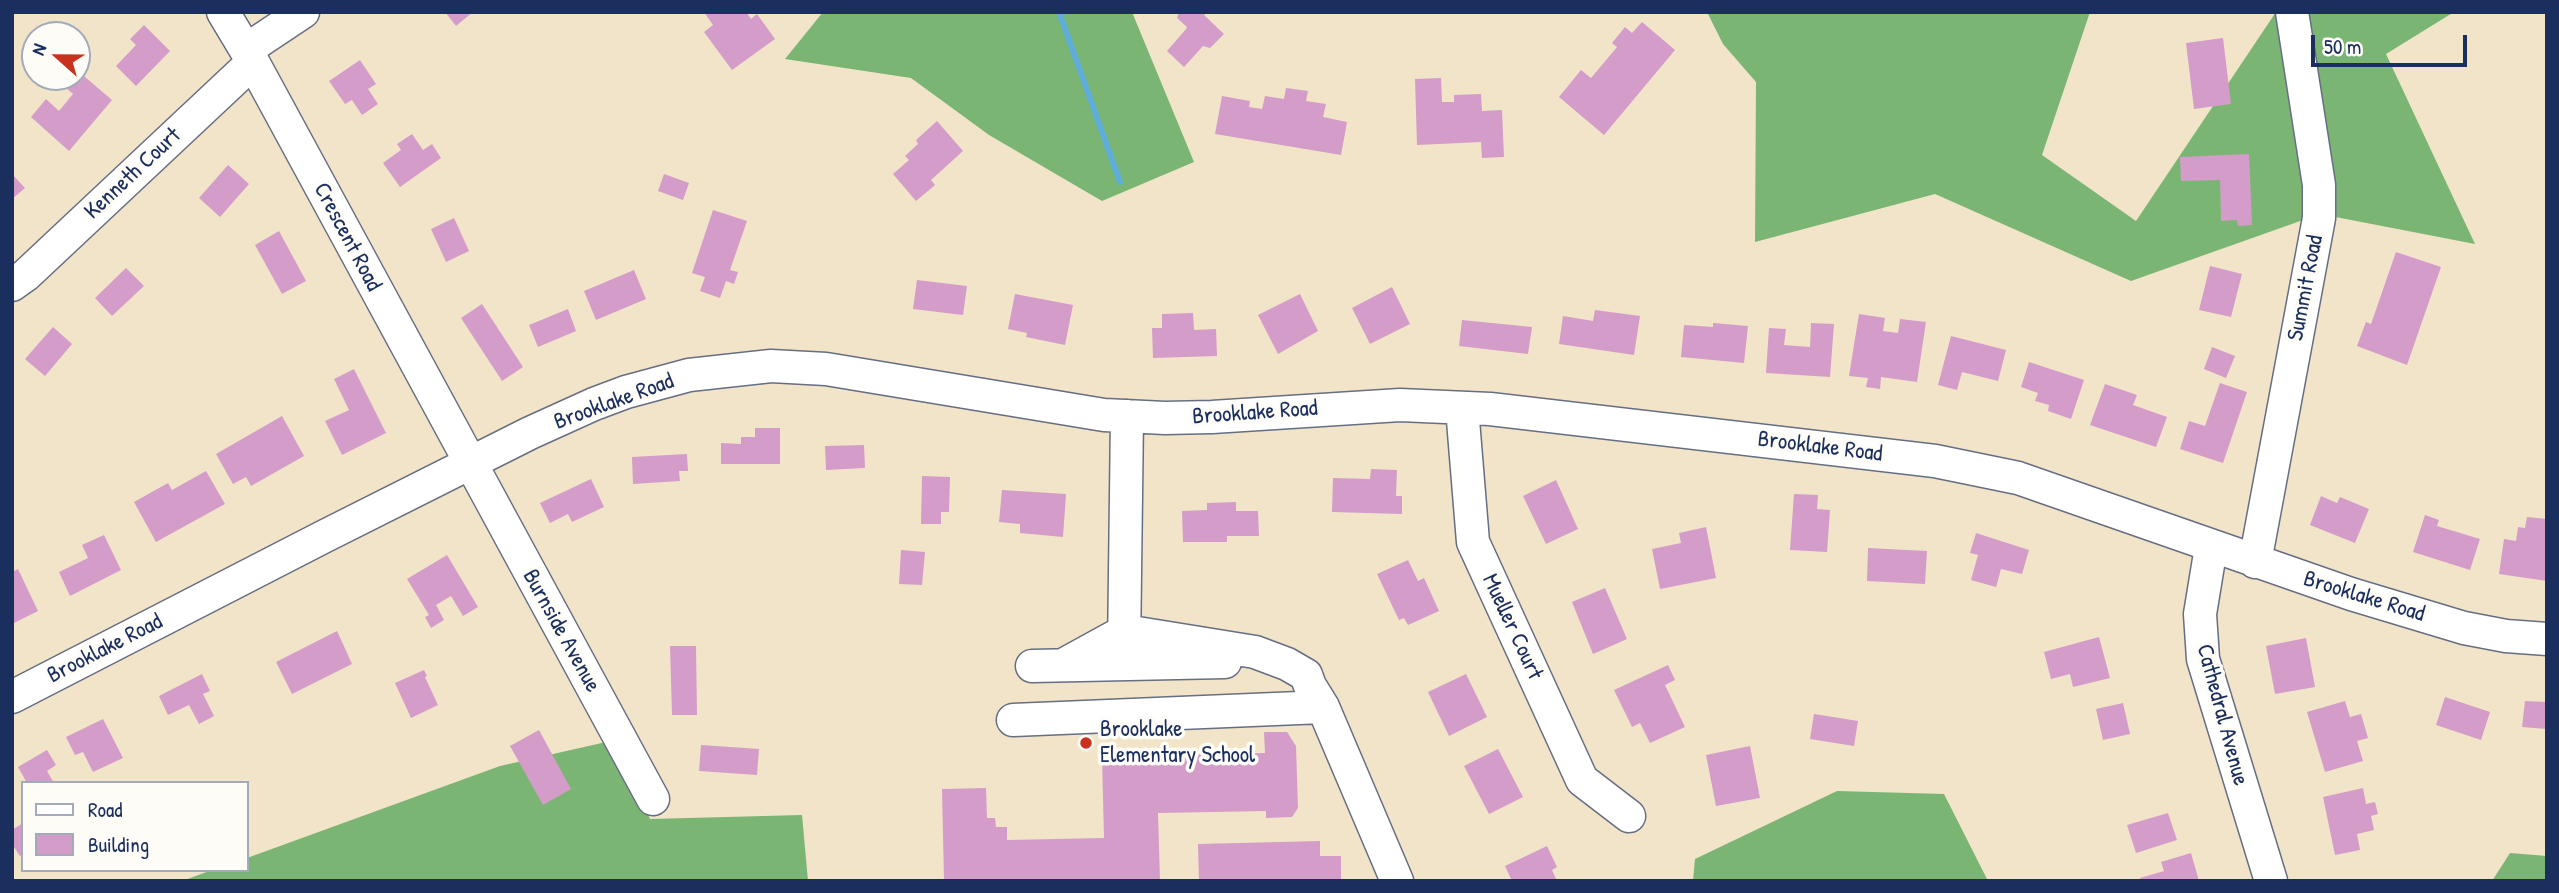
<!DOCTYPE html>
<html>
<head>
<meta charset="utf-8">
<style>
  body { margin:0 }
  #map { position:relative; width:2559px; height:893px; overflow:hidden; background:#f2e4c9; font-family:"Patrick Hand",sans-serif }
  canvas { display:block }
  .frame { position:absolute; inset:0; border:14px solid #1b2f5e; pointer-events:none }
  .legend { position:absolute; left:21px; top:781px; width:228px; height:91px; box-sizing:border-box; background:#fdfcf7; border:2px solid #a3aaba; margin:0; padding:9px 12px; list-style:none; font-size:21px; color:#1b2f5e }
  .legend li { display:flex; align-items:center; gap:14px; height:35px }
  .legend b { width:35px; border:2px solid #a3aaba }
  .north { position:absolute; left:21px; top:21px; width:70px; height:70px; box-sizing:border-box; background:#fdfcf7; border:2px solid #a3aaba; border-radius:50%; rotate:291deg; font-size:19px; font-weight:700; line-height:28px; text-align:center; color:#1b2f5e }
  .north::after { content:''; display:block; margin:auto; width:24px; height:32px; background:#c8321e; clip-path:polygon(50% 0,100% 100%,50% 72%,0 100%) }
  .scale { position:absolute; left:2311px; top:35px; width:156px; height:32px; box-sizing:border-box; border:4px solid #1b2f5e; border-top:0; padding-left:9px; font-size:21px; line-height:24px; white-space:nowrap; color:#1b2f5e; -webkit-text-stroke:5px #fdfcf7; paint-order:stroke }
</style>
</head>
<body>
<div id="map">
<canvas width="2559" height="893"></canvas>
<div class="frame"></div>
<ul class="legend">
<li><b style="height:9px;background:#fff"></b>Road</li>
<li><b style="height:19px;background:#d49cc9"></b>Building</li>
</ul>
<div class="north">N</div>
<div class="scale">50 m</div>
</div>
<script>
const context = document.querySelector('canvas').getContext('2d');
context.lineJoin = 'round';
function fill(path, color) { context.fillStyle = color; context.fill(path, 'evenodd'); }
const toPath = rows => new Path2D(rows.map(r => 'M' + r).join(''));
function trace(path, color, width, dash) { context.strokeStyle = color; context.lineWidth = width; context.lineCap = dash ? 'butt' : 'round'; context.setLineDash(dash || []); context.stroke(path); }
function drawText(font, color, halo, rows, align = 'center') {
  context.font = font + ' "Patrick Hand",sans-serif'; context.lineWidth = 7; context.setLineDash([]); context.textBaseline = 'middle'; context.strokeStyle = halo; context.fillStyle = color; for (const [text, x, y, turn = 0] of rows) {
    context.save(); context.translate(x, y); context.rotate((+turn || 0) * Math.PI / 180); context.textAlign = isNaN(turn) ? turn : align; if (halo) context.strokeText(text, 0, 0); context.fillText(text, 0, 0); context.restore();
  }
}
fill(toPath([
  [823,12,1132,12,1194,162,1102,201,989,135,911,78,785,59],
  [1707,12,2090,12,2042,155,2136,221,2276,12,2454,12,2386,54,2475,244,2320,214,2131,281,1935,194,1755,242,1756,82,1723,44],
  [615,740,650,819,802,815,808,881,182,881,212,870,247,870,247,858,500,766],
  [1837,791,1944,794,1988,881,1693,881,1695,859],
  [2510,853,2547,856,2547,881,2492,881]
]), '#7bb573');
trace(toPath([
  [1059,12,1120,182]
]), '#5eaed9', 6);
fill(toPath([
  [445,12,473,12,456,26],
  [704,12,746,12,751,19,757,14,775,39,732,70,704,32,713,25],
  [1179,12,1207,12,1204,15,1224,34,1210,48,1203,46,1184,67,1167,51,1186,29,1187,27,1177,18],
  [1642,22,1675,50,1604,135,1559,97,1581,70,1591,78,1617,47,1612,43,1625,27,1632,33],
  [144,25,170,51,136,86,116,66,136,45,130,39],
  [2223,38,2231,104,2194,109,2186,43],
  [360,60,376,84,368,89,378,104,362,115,352,100,345,104,329,81],
  [78,71,112,100,69,151,31,117,46,99,59,111,73,94,64,86,73,77,77,77],
  [1441,78,1442,102,1454,102,1454,95,1481,94,1482,111,1502,110,1504,157,1482,158,1481,142,1417,145,1415,79],
  [1286,88,1308,91,1306,101,1326,104,1323,117,1347,122,1341,155,1215,134,1222,96,1250,101,1249,107,1262,109,1265,96,1284,99],
  [937,121,963,151,931,180,935,185,916,201,893,174,909,160,905,156,918,144,916,140],
  [412,134,423,150,432,144,441,158,400,187,383,163,401,150,397,144],
  [2249,154,2252,225,2238,226,2237,220,2221,221,2220,180,2181,181,2180,157],
  [228,165,249,184,220,217,199,198],
  [12,174,25,188,12,199],
  [664,174,689,183,683,200,658,191],
  [713,210,747,221,730,270,738,272,734,284,726,281,720,298,700,291,705,277,692,273],
  [454,218,469,251,446,262,431,229],
  [279,231,306,281,282,294,255,245],
  [2396,252,2441,267,2407,365,2357,346,2366,322,2371,324],
  [2210,266,2242,274,2231,317,2199,310],
  [126,268,144,286,112,316,95,298],
  [634,270,646,299,596,320,584,291],
  [917,280,967,286,963,315,913,309],
  [1392,287,1410,324,1370,344,1352,308],
  [1015,294,1073,305,1065,345,1026,337,1027,333,1008,329],
  [1300,294,1318,331,1278,354,1258,315],
  [482,304,523,367,502,381,461,318],
  [568,309,576,331,538,347,529,325],
  [1595,310,1640,316,1634,355,1559,344,1563,316,1593,321],
  [1193,313,1194,330,1216,329,1217,356,1153,358,1152,328,1162,328,1162,314],
  [1859,314,1885,318,1883,331,1898,333,1900,319,1926,322,1917,382,1881,377,1880,389,1866,387,1868,378,1849,376],
  [1462,320,1532,327,1528,354,1459,346],
  [1713,323,1748,326,1744,363,1681,357,1684,325,1713,327],
  [1811,323,1834,324,1830,377,1766,373,1769,328,1786,329,1784,345,1810,347],
  [53,327,72,344,45,376,25,359],
  [1951,336,2006,350,1998,381,1962,372,1957,390,1938,385],
  [2212,347,2235,356,2226,378,2204,369],
  [2029,362,2084,380,2071,419,2048,411,2049,405,2035,401,2038,393,2021,387],
  [354,369,386,433,342,455,325,421,349,410,334,379],
  [2220,383,2247,392,2223,463,2180,449,2189,421,2205,426],
  [2105,384,2137,395,2133,405,2167,417,2156,447,2090,425],
  [282,416,304,456,251,486,246,477,233,484,216,454],
  [755,428,780,428,780,464,721,464,721,443,741,444,741,437,755,437],
  [864,445,865,468,826,470,825,446],
  [687,454,688,471,679,471,680,481,633,484,632,457],
  [1371,469,1397,470,1396,496,1402,496,1402,514,1332,512,1333,478,1370,479],
  [206,471,225,504,156,542,134,502,168,483,172,490],
  [922,476,950,477,949,512,941,512,941,524,921,524],
  [591,479,604,507,572,522,568,514,550,523,540,503],
  [1556,480,1578,529,1546,544,1523,496],
  [1002,490,1066,494,1063,537,1020,533,1020,524,999,522],
  [1794,494,1818,495,1817,509,1830,510,1827,552,1790,550],
  [2321,496,2337,503,2340,497,2369,509,2355,543,2310,525],
  [1236,502,1236,511,1258,511,1259,536,1227,536,1227,542,1183,542,1182,511,1207,510,1207,503],
  [2425,515,2439,520,2437,526,2480,539,2470,570,2413,552],
  [2527,517,2547,519,2547,581,2499,574,2504,539,2516,541,2518,527,2525,528],
  [1706,527,1716,578,1660,589,1652,549,1681,543,1679,533],
  [1976,533,2029,550,2022,574,2001,569,1996,587,1971,580,1978,555,1970,553],
  [104,535,121,570,70,596,59,572,88,558,82,545],
  [1868,548,1927,551,1925,584,1867,581],
  [901,550,925,552,922,585,899,584],
  [447,555,478,607,463,616,451,596,436,605,444,620,431,628,425,617,429,615,407,579],
  [1408,560,1418,581,1424,578,1439,611,1408,625,1404,618,1399,620,1377,574],
  [18,569,38,611,12,624,12,572],
  [1605,588,1627,639,1593,654,1572,602],
  [337,631,352,664,292,694,276,662],
  [2099,637,2110,678,2073,687,2070,674,2051,679,2044,652],
  [2306,638,2315,687,2275,694,2266,646],
  [670,646,696,646,697,715,672,715],
  [1668,665,1675,680,1665,685,1685,727,1650,743,1640,723,1632,727,1614,690],
  [424,670,427,676,425,677,438,705,411,718,395,683],
  [202,674,210,691,203,694,214,716,199,724,189,705,168,715,159,696],
  [1466,674,1487,717,1449,736,1428,692],
  [2445,697,2490,712,2481,740,2436,725],
  [2345,701,2350,717,2361,714,2368,738,2357,741,2363,761,2325,772,2307,712],
  [2525,701,2547,702,2547,729,2522,727],
  [2123,703,2130,734,2103,740,2096,709],
  [1814,714,1858,721,1854,746,1810,739],
  [103,719,123,758,93,772,83,752,75,755,66,737],
  [539,730,571,789,543,805,510,746],
  [1264,732,1287,732,1296,746,1298,808,1292,817,1266,818,1266,811,1158,813,1160,881,944,881,942,789,986,788,987,818,995,818,996,827,1007,827,1007,840,1104,838,1102,757,1265,753],
  [701,745,759,749,757,775,699,771],
  [1750,746,1760,798,1716,806,1706,755],
  [1498,749,1523,797,1489,814,1464,766],
  [47,750,56,765,47,771,54,783,27,783,18,767],
  [2363,788,2366,804,2375,802,2378,814,2371,816,2374,830,2357,834,2360,850,2335,855,2323,797],
  [2168,813,2177,840,2136,853,2127,825],
  [23,823,23,854,20,856,12,844,12,830],
  [1320,841,1320,856,1341,856,1341,881,1199,881,1198,844],
  [1547,846,1557,867,1552,870,1557,881,1512,881,1505,866],
  [2191,853,2199,881,2141,881,2140,878,2164,871,2161,862]
]), '#d49cc9');
const minor = toPath([
  [223,12,253,62,653,799],
  [246,50,303,12],
  [12,285,26,275,253,62],
  [1462,408,1473,542,1582,780,1629,816],
  [2211,547,2200,614,2203,659,2271,881],
  [2255,562,2319,218,2319,185,2292,12],
  [1124,652,1127,416],
  [1063,665,1125,631,1255,652,1287,664,1306,675,1310,686,1323,707,1397,881],
  [1032,666,1225,662],
  [12,697,325,536,530,433,594,404,626,392,689,375,771,366,826,369,1104,415,1165,418,1212,417,1400,405,1490,409,1935,461,2018,478,2351,594,2464,628,2506,636,2547,639],
  [1013,720,1323,707]
]);
trace(minor, '#666e83', 35);
trace(minor, '#fff', 32);
for (const [x, y, r, color] of [
  [1086,743,7,"#c8321e"]
]) { const dot = new Path2D(); dot.arc(x, y, r, 0, 2 * Math.PI); context.fillStyle = color; context.fill(dot); trace(dot, '#fdfcf7', 2.5); }
drawText('23px', '#1b2f5e', '#fdfcf7', [
  ["Kenneth Court",133,174,-43],
  ["Crescent Road",347,237,62],
  ["Summit Road",2306,288,-79],
  ["Brooklake Road",614,402,-20],
  ["Brooklake Road",1255,413,-4],
  ["Brooklake Road",1820,447,7],
  ["Brooklake Road",2364,597,17],
  ["Mueller Court",1512,627,65],
  ["Burnside Avenue",561,631,61],
  ["Brooklake Road",105,649,-27],
  ["Cathedral Avenue",2222,715,75]
]);
drawText('23px', '#1b2f5e', '#fdfcf7', [
  ["Brooklake",1100,730],
  ["Elementary School",1100,756]
], 'left');
</script>
</body>
</html>
